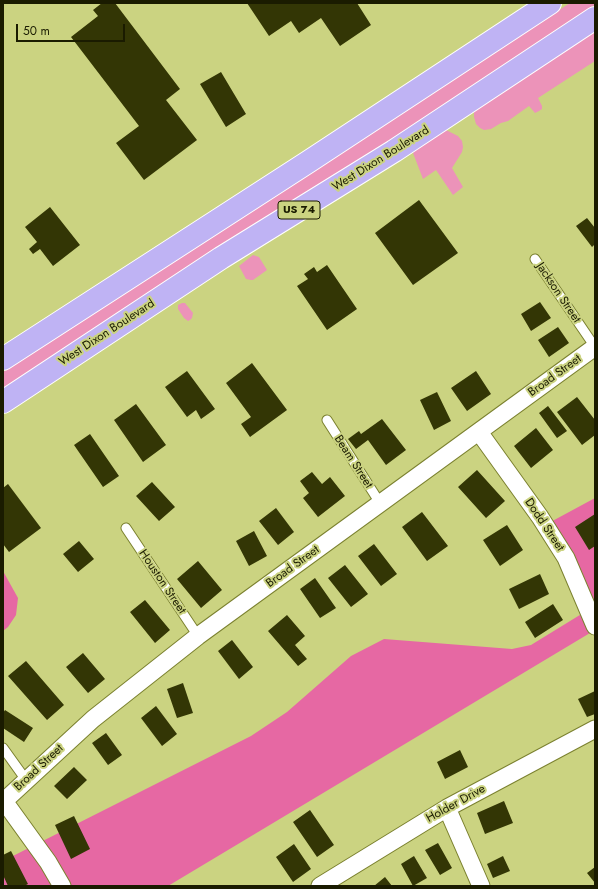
<!DOCTYPE html>
<html>
<head>
<meta charset="utf-8">
<style>
  body { margin:0 }
  #map { position:relative; width:598px; height:889px; overflow:hidden; background:#cbd381; font-family:Jost,sans-serif }
  canvas { display:block }
  .frame { position:absolute; inset:0; border:4px solid #1a1b00; pointer-events:none }
  .scale { position:absolute; left:16px; top:24px; width:109px; height:18px; box-sizing:border-box; border:2px solid #1a1b00; border-top:0; padding-left:5px; font-size:12px; line-height:14px; white-space:nowrap; color:#1a1b00; -webkit-text-stroke:3px #cbd381; paint-order:stroke }
</style>
</head>
<body>
<div id="map">
<canvas width="598" height="889"></canvas>
<div class="frame"></div>
<div class="scale">50 m</div>
</div>
<script>
const context = document.querySelector('canvas').getContext('2d');
context.lineJoin = 'round';
function fill(path, color) { context.fillStyle = color; context.fill(path, 'evenodd'); }
const toPath = rows => new Path2D(rows.map(r => 'M' + r).join(''));
function trace(path, color, width, dash) { context.strokeStyle = color; context.lineWidth = width; context.lineCap = dash ? 'butt' : 'round'; context.setLineDash(dash || []); context.stroke(path); }
function drawText(font, color, halo, rows, align = 'center') {
  context.font = font + ' Jost,sans-serif'; context.lineWidth = 4; context.setLineDash([]); context.textBaseline = 'middle'; context.strokeStyle = halo; context.fillStyle = color; for (const [text, x, y, turn = 0] of rows) {
    context.save(); context.translate(x, y); context.rotate((+turn || 0) * Math.PI / 180); context.textAlign = isNaN(turn) ? turn : align; if (halo) context.strokeText(text, 0, 0); context.fillText(text, 0, 0); context.restore();
  }
}
fill(toPath([
  [570,3,595,3,595,5,3,395,3,372],
  [595,28,595,61,538,98,542,106,542,109,539,111,535,113,529,106,508,121,501,123,491,129,484,130,480,128,476,124,474,117,474,111,477,106],
  [446,130,458,136,462,141,463,147,462,152,452,168,463,187,453,195,436,170,423,179,413,153,414,151],
  [253,255,259,257,267,270,253,280,251,280,246,279,239,266],
  [182,303,185,303,193,313,192,318,190,320,188,321,184,318,178,309,178,305]
]), '#ec93b9');
fill(toPath([
  [595,498,595,630,168,886,3,886,3,861,251,736,287,712,351,656,384,639,512,649,531,645,588,610,545,525],
  [3,571,18,598,16,615,8,627,3,631]
]), '#e668a3');
fill(toPath([
  [102,3,115,3,180,89,166,100,197,140,144,180,116,143,139,126,71,37,98,16,93,10],
  [247,3,357,3,371,25,340,46,321,18,299,33,291,21,269,36],
  [221,72,246,114,226,127,200,84],
  [419,200,458,253,413,285,375,233],
  [50,207,80,245,53,266,40,249,33,254,29,249,37,242,25,227],
  [587,218,595,228,595,244,592,247,576,226],
  [327,265,357,309,327,330,297,286,308,279,304,274,314,267,317,272],
  [540,302,551,318,531,331,521,314],
  [558,327,569,343,549,357,538,340],
  [252,363,287,410,250,437,241,424,251,417,226,383],
  [187,371,215,409,201,419,196,410,187,417,165,387],
  [476,371,491,394,467,411,451,388],
  [437,392,451,421,434,430,420,400],
  [577,397,595,420,595,435,582,445,557,412],
  [136,404,166,445,143,462,114,420],
  [548,406,567,431,557,438,539,413],
  [382,419,406,450,386,465,368,440,356,449,348,439,359,431,361,434],
  [536,428,553,450,531,468,514,446],
  [90,434,119,476,103,487,74,445],
  [477,470,505,501,486,518,458,487],
  [312,472,322,484,330,477,345,496,318,517,303,498,309,493,300,481],
  [152,482,175,507,159,521,136,496],
  [8,484,41,528,9,552,3,544,3,488],
  [276,508,294,532,278,545,259,521],
  [422,512,448,546,427,561,402,527],
  [595,514,595,546,589,550,575,527],
  [507,525,523,550,500,566,483,540],
  [254,531,267,556,249,566,236,541],
  [79,541,94,559,78,572,63,554],
  [374,544,397,574,381,586,358,556],
  [198,561,222,590,201,608,177,579],
  [345,565,368,594,351,607,328,578],
  [540,574,549,594,519,609,509,589],
  [315,578,336,608,320,618,300,589],
  [145,600,170,630,155,643,130,612],
  [553,604,563,620,535,638,525,622],
  [287,615,305,636,295,645,307,659,298,666,268,631],
  [232,640,253,667,239,679,218,651],
  [83,653,105,679,88,693,66,667],
  [26,661,64,705,47,720,8,676],
  [183,683,193,713,177,718,167,689],
  [595,691,595,714,587,717,578,699],
  [156,706,177,734,162,746,141,718],
  [5,710,33,728,24,742,3,728,3,713],
  [106,733,122,755,108,765,92,743],
  [460,750,468,767,445,779,437,762],
  [74,767,87,780,67,799,54,786],
  [504,801,513,823,485,834,477,813],
  [310,810,334,845,317,857,293,822],
  [74,816,90,849,71,859,55,825],
  [438,843,452,868,440,875,425,850],
  [294,844,311,869,293,882,276,857],
  [11,851,28,884,24,886,8,886,3,875,3,855],
  [414,856,427,878,413,886,401,864],
  [503,856,510,871,493,878,487,864],
  [595,867,595,883,587,873],
  [385,877,392,886,374,886]
]), '#333605');
const lane = toPath([
  [535,259,595,347],
  [327,420,380,503],
  [126,528,198,636],
  [3,748,26,780]
]);
const street = toPath([
  [479,432,540,517,566,558,595,626],
  [4,801,48,862,62,886],
  [3,802,93,719,198,636,595,347],
  [447,808,481,886],
  [320,886,447,808,595,729]
]);
const highway = toPath([
  [3,359,308,162,550,3],
  [3,402,221,258,394,151,595,18]
]);
trace(lane, '#7b812f', 11);
trace(street, '#7b812f', 19);
trace(highway, '#fff', 24);
trace(lane, '#fff', 9);
trace(street, '#fff', 17);
trace(highway, '#bfb3f4', 22);
for (const [x, y, w] of [
  [299,210,42]
]) { const box = new Path2D(); box.roundRect(x - w / 2, y - 9, w, 18, 3); context.fillStyle = '#cbd381'; context.fill(box); trace(box, '#1a1b00', 1); }
drawText('bold 11px', '#1a1b00', null, [
  ["US 74",299,210]
]);
drawText('12px', '#1a1b00', '#cbd381', [
  ["West Dixon Boulevard",381,159,-32],
  ["Jackson Street",558,293,56],
  ["West Dixon Boulevard",107,333,-33],
  ["Broad Street",555,376,-36],
  ["Beam Street",353,462,57],
  ["Dodd Street",544,525,56],
  ["Broad Street",293,567,-36],
  ["Houston Street",162,582,56],
  ["Broad Street",39,768,-43],
  ["Holder Drive",456,804,-29]
]);
</script>
</body>
</html>
